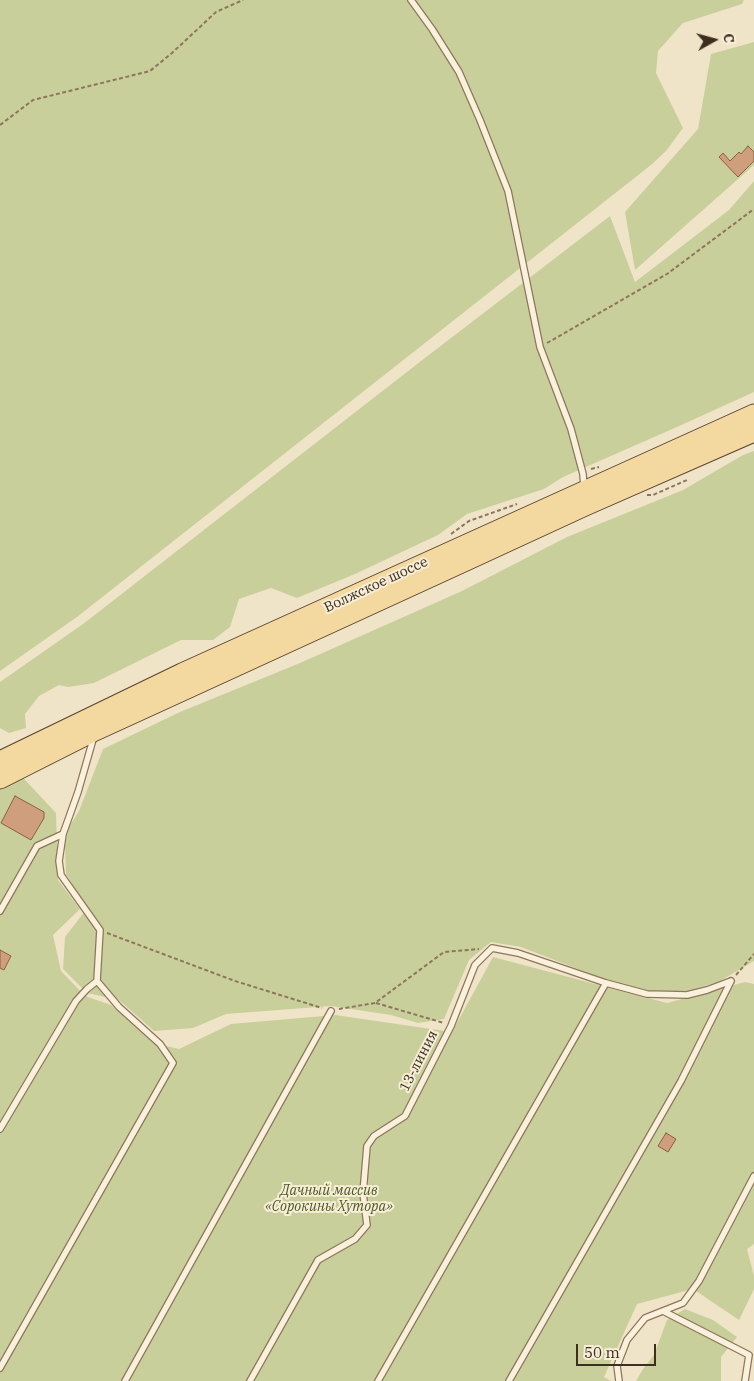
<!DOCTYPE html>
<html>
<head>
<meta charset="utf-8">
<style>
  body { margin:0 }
  #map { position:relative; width:754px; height:1381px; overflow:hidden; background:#f0e4c8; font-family:"IBM Plex Serif",serif }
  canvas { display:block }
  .north { position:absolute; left:689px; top:15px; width:50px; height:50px; -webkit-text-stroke:4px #f7eed8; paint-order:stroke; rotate:83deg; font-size:14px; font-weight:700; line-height:20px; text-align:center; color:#3d2e20 }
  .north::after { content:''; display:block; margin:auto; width:18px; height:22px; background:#3d2e20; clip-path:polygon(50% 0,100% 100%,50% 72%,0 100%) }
  .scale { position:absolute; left:576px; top:1344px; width:80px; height:22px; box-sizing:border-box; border:2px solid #3d2e20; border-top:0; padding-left:6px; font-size:15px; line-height:18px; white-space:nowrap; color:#3d2e20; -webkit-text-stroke:4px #f7eed8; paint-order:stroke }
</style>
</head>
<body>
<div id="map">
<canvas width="754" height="1381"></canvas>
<div class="north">С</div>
<div class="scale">50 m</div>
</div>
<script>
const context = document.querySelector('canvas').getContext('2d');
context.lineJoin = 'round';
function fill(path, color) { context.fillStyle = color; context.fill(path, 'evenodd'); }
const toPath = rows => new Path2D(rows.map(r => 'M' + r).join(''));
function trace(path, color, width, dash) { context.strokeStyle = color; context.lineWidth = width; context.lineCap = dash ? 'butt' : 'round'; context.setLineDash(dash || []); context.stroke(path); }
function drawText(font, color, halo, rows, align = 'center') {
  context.font = font + ' "IBM Plex Serif",serif'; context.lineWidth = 4; context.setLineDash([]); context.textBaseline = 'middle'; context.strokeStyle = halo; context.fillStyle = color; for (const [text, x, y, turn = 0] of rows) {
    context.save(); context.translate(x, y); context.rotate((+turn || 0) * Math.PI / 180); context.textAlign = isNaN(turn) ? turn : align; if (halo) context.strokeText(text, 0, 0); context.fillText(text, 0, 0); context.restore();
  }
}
fill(toPath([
  [0,0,744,0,742,4,683,23,658,51,656,73,683,128,666,151,651,165,77,617,0,671],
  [754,42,754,165,635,270,625,212,698,129,711,54],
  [754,181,754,392,677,427,563,477,544,489,467,514,438,535,355,574,297,598,271,588,239,599,230,627,213,640,181,640,94,683,68,687,59,685,39,696,25,714,26,728,9,733,0,728,0,682,83,624,421,361,610,216,635,282,729,210],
  [754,451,754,961,720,981,689,991,649,991,606,980,521,947,491,942,469,960,444,1019,418,1023,391,1015,331,1006,226,1014,193,1028,154,1031,119,1000,87,993,63,969,65,937,88,907,74,887,66,874,65,845,69,827,79,811,103,749,180,712,300,663,462,591,567,537,683,490,743,455],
  [0,753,56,813,58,880,80,909,53,935,61,971,85,996,111,1005,153,1043,179,1049,231,1024,335,1015,452,1032,493,957,667,1003,745,982,754,984,754,1244,747,1249,754,1276,754,1289,739,1320,693,1289,637,1304,604,1377,611,1381,0,1381],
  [685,1309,713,1320,737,1337,721,1357,721,1381,636,1381,643,1369,654,1355,667,1320]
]), '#c9cf9b');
const building = toPath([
  [748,146,754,152,754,161,738,177,719,157,723,153,730,161,739,152,741,154,748,146],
  [15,796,44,812,44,818,31,840,1,823,15,796],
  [0,950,11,956,4,970,0,968,0,950],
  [666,1133,676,1139,668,1152,658,1146,666,1133]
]);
fill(building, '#cf9f7d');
trace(building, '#8d5f41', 1);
const lane = toPath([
  [411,0,432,29,459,72,480,120,508,191,540,347,571,429,583,474,584,488],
  [0,911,37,846,63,834],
  [0,1129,76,1001,87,989,97,981],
  [663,1311,749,1355,745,1381],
  [0,1368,173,1063,160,1044,119,1007,97,981,100,930,61,875,59,861,63,834,78,792,94,736],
  [125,1381,331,1011],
  [250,1381,318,1260,355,1239,367,1225,363,1193,367,1146,374,1136,405,1116,451,1026,475,965,492,948,518,953,606,983,647,994,687,995,707,990,731,981],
  [378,1381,606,983],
  [509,1381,681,1081,731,981],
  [619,1381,617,1366,627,1340,645,1318,683,1303,699,1281,754,1176]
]);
const primary = toPath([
  [0,761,182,673,754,414],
  [0,779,95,731,189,688,468,560,585,506,754,432]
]);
trace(lane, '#8d765c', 8);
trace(primary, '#5b4430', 21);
trace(toPath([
  [0,125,33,100,150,71,172,53,216,12,243,0],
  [547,343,667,274,754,209],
  [591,469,599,467],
  [647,495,653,495,687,480],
  [451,534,469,521,517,504],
  [107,933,235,981,322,1008],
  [736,975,754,954],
  [376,1003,444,1023],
  [339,1009,375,1003,444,952,479,949]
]), '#8d765c', 2, [4, 2.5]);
trace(lane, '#faf1dc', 5.5);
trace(primary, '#f3d9a0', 19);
drawText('14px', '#3d2e20', '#f7eed8', [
  ["Волжское шоссе",376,585,-25],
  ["13-линия",419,1061,-63]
]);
drawText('italic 14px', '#4d5a26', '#f7eed8', [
  ["Дачный массив",329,1191],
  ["«Сорокины Хутора»",329,1207]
]);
</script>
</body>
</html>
